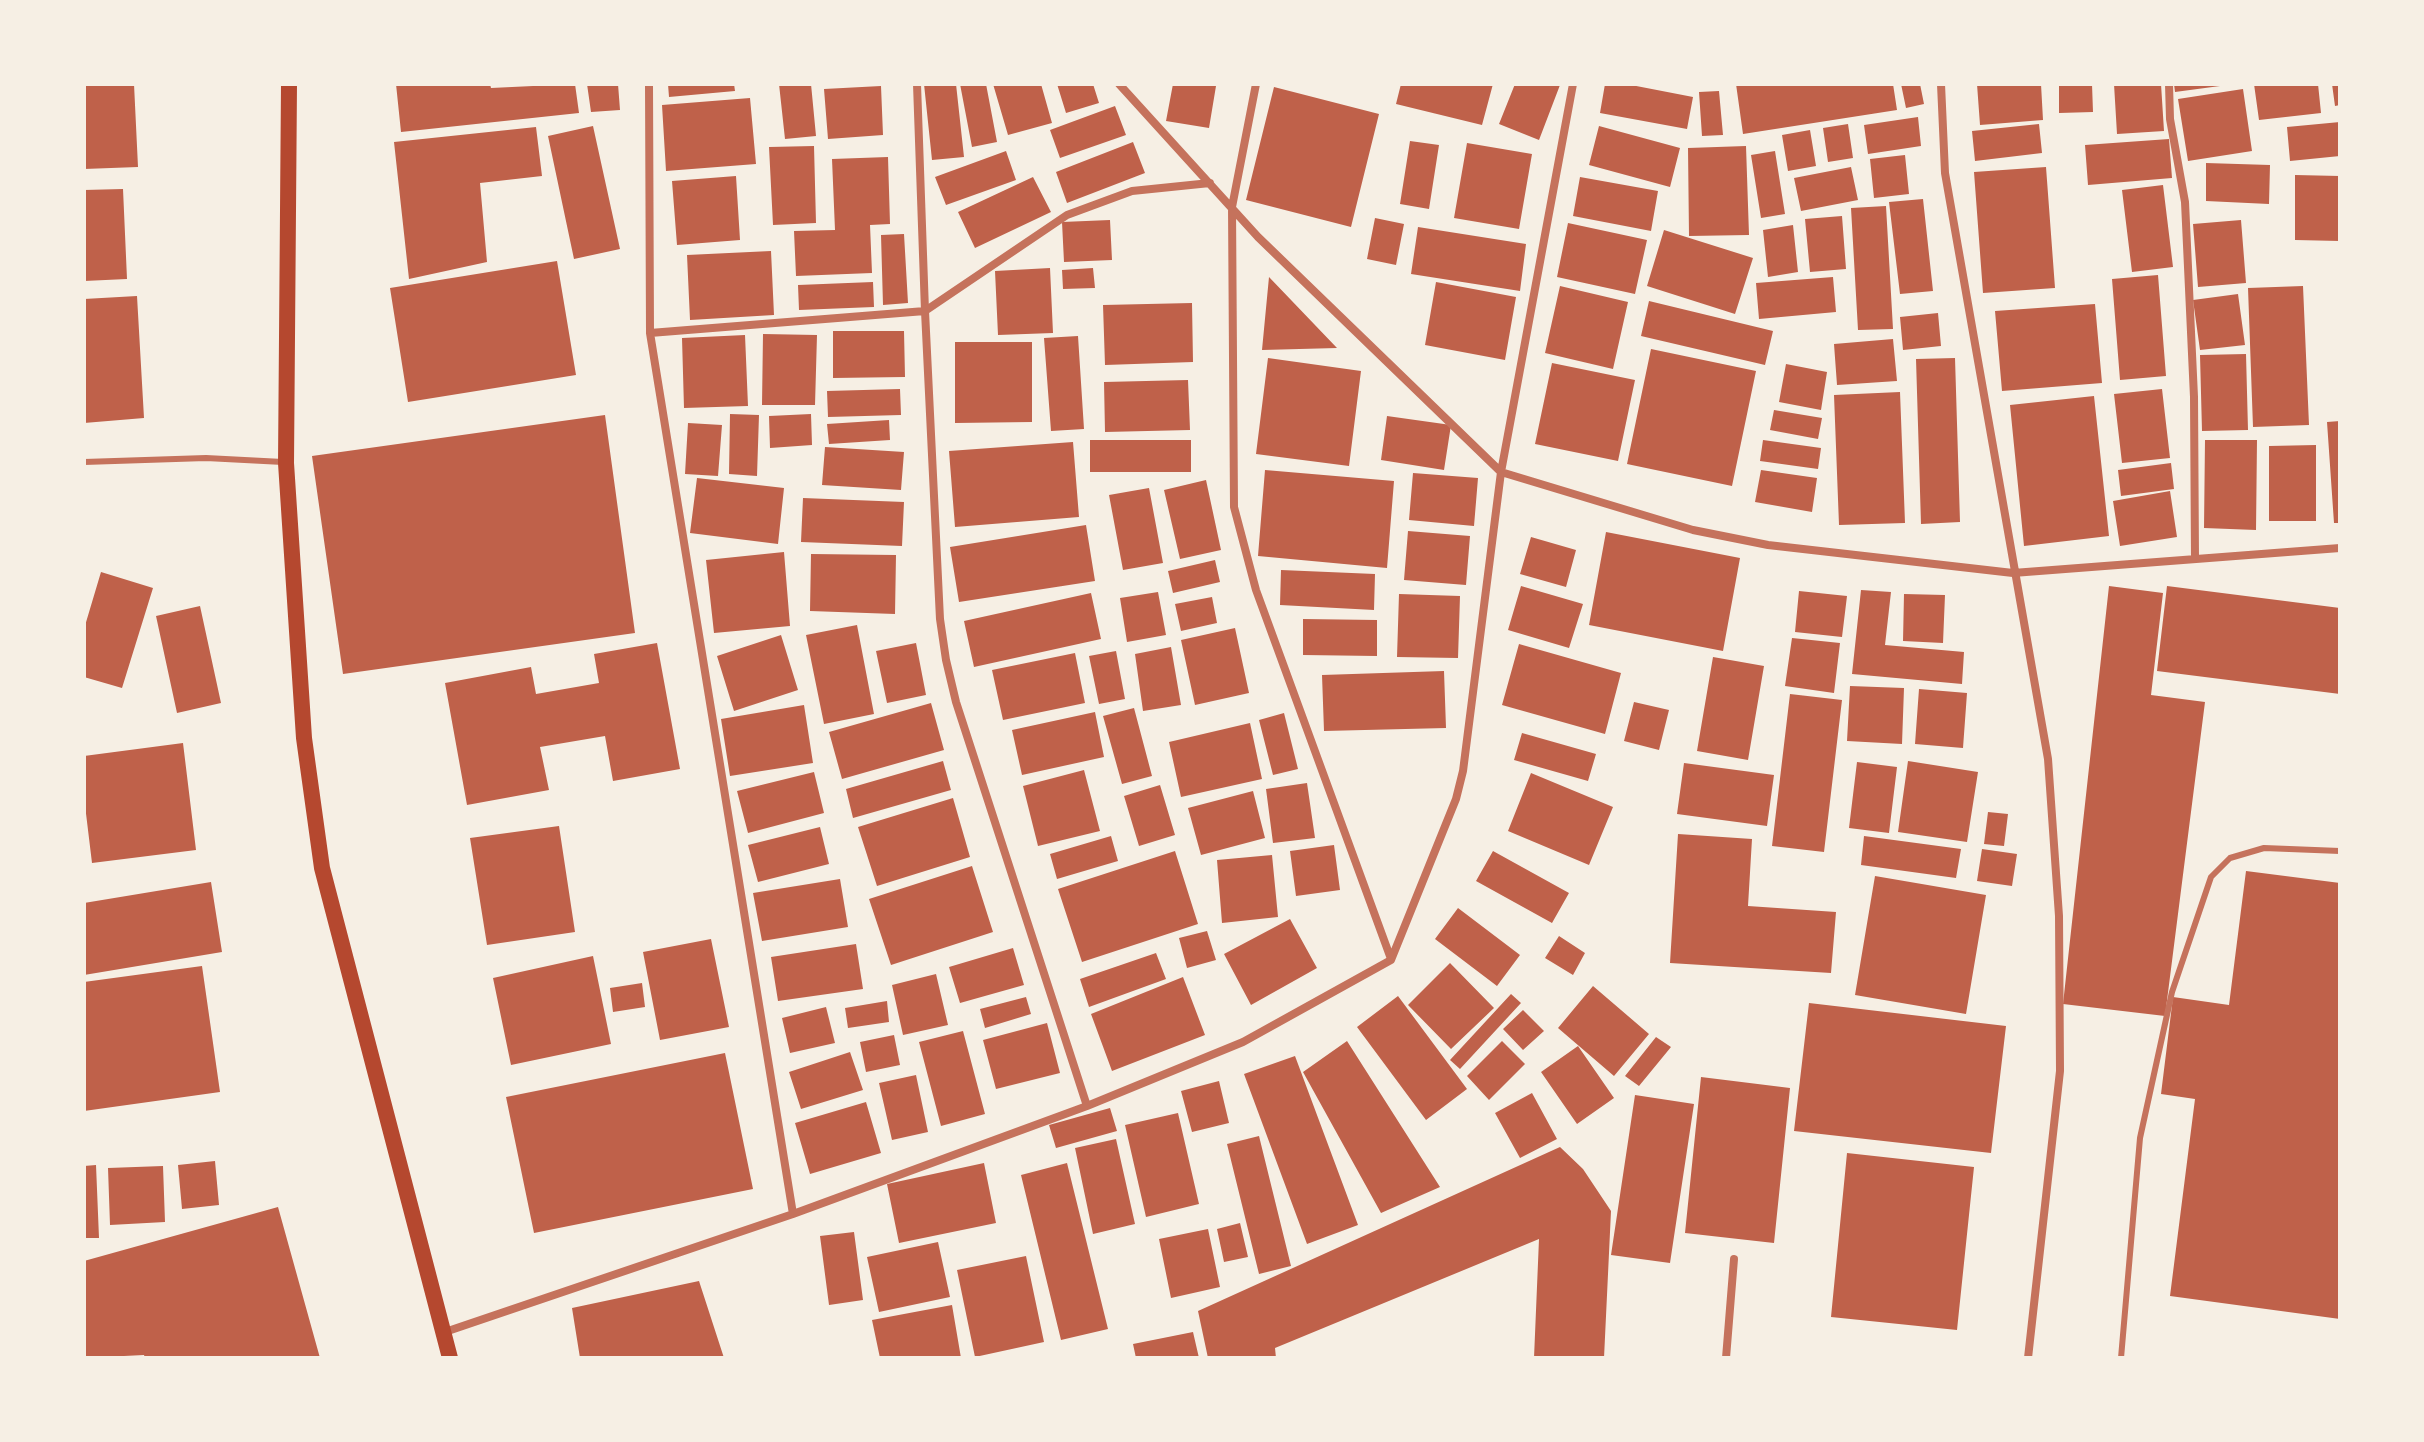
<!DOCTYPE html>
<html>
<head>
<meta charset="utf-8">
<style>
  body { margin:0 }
  #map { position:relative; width:2424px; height:1442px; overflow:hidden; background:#f6efe4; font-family:Arial,sans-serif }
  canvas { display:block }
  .frame { position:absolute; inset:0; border:86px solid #f6efe4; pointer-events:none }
</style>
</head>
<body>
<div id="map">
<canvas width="2424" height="1442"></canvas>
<div class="frame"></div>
</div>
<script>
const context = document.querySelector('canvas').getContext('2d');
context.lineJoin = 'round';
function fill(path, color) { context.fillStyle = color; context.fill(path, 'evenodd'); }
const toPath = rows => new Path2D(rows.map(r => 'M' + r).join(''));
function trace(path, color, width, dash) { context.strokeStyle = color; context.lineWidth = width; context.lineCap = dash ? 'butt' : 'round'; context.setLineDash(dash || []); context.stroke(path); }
fill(toPath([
  [84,84,134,84,138,167,84,169],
  [396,84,490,84,491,88,575,84,579,113,401,132],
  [587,84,618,84,620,110,591,112],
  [668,84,734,84,735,91,669,97],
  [779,84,811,84,816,136,785,139],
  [924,84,956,84,964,157,932,160],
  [960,84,986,84,997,142,972,147],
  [993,84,1041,84,1052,123,1008,135],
  [1057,84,1093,84,1099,103,1066,113],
  [1173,84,1216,86,1209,128,1166,121],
  [1401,84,1493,84,1482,125,1396,104],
  [1515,84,1560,85,1539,140,1499,124],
  [1605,84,1626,84,1693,97,1687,129,1600,113],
  [1736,84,1893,84,1897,110,1743,134],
  [1901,84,1920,84,1924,104,1906,108],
  [1977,84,2041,84,2043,120,1980,125],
  [2059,84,2092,84,2093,112,2059,113],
  [2114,84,2161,84,2164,131,2117,134],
  [2174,84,2220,84,2220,86,2175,92],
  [2254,84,2318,84,2321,113,2259,120],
  [2332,84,2340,84,2340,105,2335,106],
  [881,86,883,135,828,139,824,89],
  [1274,87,1379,114,1351,227,1246,200],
  [2243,89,2252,151,2188,161,2178,99],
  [1719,91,1723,135,1702,136,1699,92],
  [750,98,756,164,666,171,662,105],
  [1115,106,1126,135,1060,158,1050,130],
  [1918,117,1921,146,1868,154,1864,125],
  [2340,122,2340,156,2290,161,2287,127],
  [1848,124,1853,158,1828,162,1823,128],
  [2039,124,2042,153,1975,161,1972,131],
  [593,126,620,249,574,259,548,136],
  [1599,126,1680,148,1670,187,1589,165],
  [536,127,542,176,480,183,487,262,409,279,394,142],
  [1810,130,1816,166,1788,171,1782,135],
  [2169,139,2172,178,2088,185,2085,145],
  [1410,141,1439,145,1429,209,1400,204],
  [1133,142,1145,173,1067,203,1056,172],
  [1467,143,1532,154,1519,229,1454,218],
  [814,146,816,223,773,225,769,147],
  [1746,146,1749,235,1689,236,1688,148],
  [1006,151,1016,180,946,205,935,177],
  [1775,151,1785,214,1761,218,1751,155],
  [1905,155,1909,194,1874,198,1870,159],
  [888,157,890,224,870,225,872,273,796,276,794,231,835,230,832,159],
  [2206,163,2270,165,2269,204,2206,201],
  [1851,167,1858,200,1801,211,1794,178],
  [2046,167,2055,288,1983,293,1974,172],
  [2295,175,2340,176,2340,241,2295,240],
  [736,176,740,240,677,245,672,181],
  [1033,177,1051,212,975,248,958,212],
  [1580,177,1658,191,1651,231,1573,216],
  [2163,185,2173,267,2132,272,2122,190],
  [123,189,127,279,84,281,84,190],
  [1923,199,1933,291,1900,294,1889,202],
  [1886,206,1893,329,1858,330,1851,208],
  [1842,216,1846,269,1810,272,1805,219],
  [1375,218,1404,224,1396,265,1367,259],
  [1110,220,1112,260,1064,262,1062,222],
  [2241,220,2246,283,2198,287,2193,224],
  [1568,223,1647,240,1635,294,1557,277],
  [1793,225,1798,272,1768,277,1763,230],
  [1418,227,1526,244,1520,291,1411,274],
  [1664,230,1753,258,1735,314,1647,286],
  [904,234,908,303,883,305,881,235],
  [771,251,774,315,690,320,687,255],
  [557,261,576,375,408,402,390,288],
  [1050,268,1053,333,998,335,995,271],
  [1093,268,1095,288,1063,289,1062,270],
  [2158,275,2166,376,2120,380,2112,279],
  [1269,277,1337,348,1262,350],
  [1833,277,1836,312,1759,319,1756,283],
  [873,282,874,307,799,310,798,285],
  [1436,282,1516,297,1505,360,1425,345],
  [1560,286,1628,302,1613,369,1545,353],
  [2303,286,2309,425,2253,427,2248,288],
  [2238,294,2245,345,2200,350,2193,300],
  [137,296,144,418,84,423,84,299],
  [1649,301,1773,331,1765,365,1641,336],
  [1192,303,1193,362,1105,365,1103,305],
  [2095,304,2102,383,2002,391,1995,311],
  [1938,313,1941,346,1903,350,1900,317],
  [833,331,904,331,905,377,833,378],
  [763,334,817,335,815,405,762,405],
  [745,335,748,406,684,408,682,338],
  [1078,336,1084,429,1051,431,1044,338],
  [1893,339,1897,381,1837,385,1834,344],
  [955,342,1032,342,1032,422,955,423],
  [1651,349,1756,371,1732,486,1627,464],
  [2246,354,2248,430,2202,431,2200,355],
  [1268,358,1361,371,1349,466,1256,454],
  [1955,358,1960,522,1921,524,1916,359],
  [1552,363,1635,380,1618,461,1535,444],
  [1786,364,1827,372,1821,410,1779,402],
  [1188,380,1190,430,1105,432,1104,382],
  [900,389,901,415,828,417,827,391],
  [2162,389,2170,458,2122,463,2114,394],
  [1900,392,1905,523,1839,525,1834,395],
  [2094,396,2109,536,2024,546,2010,405],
  [1774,410,1822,418,1818,439,1770,430],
  [730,414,759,415,757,476,729,474],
  [811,414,812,445,770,448,769,416],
  [605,415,635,633,343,674,312,456],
  [1387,416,1451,425,1444,470,1381,460],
  [889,420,890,440,829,444,827,424],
  [2340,421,2340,523,2334,523,2327,422],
  [688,423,722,425,718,476,685,474],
  [1090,440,1191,440,1191,472,1090,472],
  [1763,440,1821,448,1818,469,1760,461],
  [2205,440,2257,440,2256,530,2204,528],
  [1073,442,1079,517,955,527,949,451],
  [2316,445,2316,521,2269,521,2269,446],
  [825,447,904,452,901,490,822,485],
  [2171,463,2174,489,2121,496,2118,470],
  [1265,470,1394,481,1387,568,1258,556],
  [1761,470,1817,478,1812,512,1755,502],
  [1413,473,1478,478,1474,526,1409,520],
  [697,478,784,488,778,544,690,533],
  [1206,480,1221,550,1180,559,1164,490],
  [1149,488,1163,563,1123,570,1109,495],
  [2170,491,2177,537,2120,546,2113,501],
  [803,498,904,502,902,546,801,542],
  [1086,525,1095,581,959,602,950,547],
  [1408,531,1470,536,1466,585,1404,580],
  [1606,532,1740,558,1723,651,1589,625],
  [1531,537,1576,550,1566,587,1520,574],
  [784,552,790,626,714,633,706,560],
  [811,554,896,555,895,614,810,611],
  [1215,560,1220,582,1173,593,1168,571],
  [1281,570,1375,574,1374,610,1280,605],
  [101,572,153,588,122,688,84,677,84,629],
  [1521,586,1583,604,1569,648,1508,630],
  [2109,586,2163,593,2151,695,2205,702,2165,1016,2063,1004],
  [2167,586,2340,608,2340,694,2157,671],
  [1861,590,1891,592,1885,645,1964,652,1962,684,1852,674],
  [1799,591,1847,596,1842,637,1795,632],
  [1158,592,1166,635,1127,642,1120,598],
  [1091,593,1101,639,974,667,964,621],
  [1399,594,1460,596,1458,658,1397,657],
  [1904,594,1945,595,1943,643,1903,641],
  [1212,597,1217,623,1181,631,1175,604],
  [200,606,221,703,177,713,156,616],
  [1303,619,1377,620,1377,656,1303,655],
  [857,625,874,714,824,724,806,635],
  [1235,628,1249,693,1195,705,1181,640],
  [781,635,798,690,734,711,717,656],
  [1792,638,1840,643,1834,693,1785,686],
  [657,643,680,769,613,781,605,736,540,747,549,790,467,805,445,683,531,667,536,694,599,683,594,654],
  [916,643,926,695,887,703,876,651],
  [1519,644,1621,673,1605,734,1502,705],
  [1171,647,1181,705,1143,711,1135,654],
  [1116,651,1125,699,1099,704,1089,656],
  [1075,653,1085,703,1003,720,992,670],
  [1713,657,1764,666,1748,760,1697,751],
  [1444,671,1446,728,1324,731,1322,675],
  [1850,686,1904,688,1902,744,1847,741],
  [1919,689,1967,693,1963,748,1915,744],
  [1790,694,1842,700,1824,852,1772,846],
  [1634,702,1669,710,1659,750,1624,741],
  [931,703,944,750,842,779,829,732],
  [804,705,813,763,730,776,721,719],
  [1134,708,1152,776,1122,784,1103,716],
  [1095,712,1104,757,1022,775,1012,730],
  [1284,713,1298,769,1273,775,1259,720],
  [1250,723,1262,779,1181,797,1169,742],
  [1522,733,1596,754,1588,781,1514,760],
  [183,743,196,850,92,863,84,797,84,756],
  [943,761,951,790,853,818,846,789],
  [1908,761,1978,772,1967,842,1898,832],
  [1857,762,1897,767,1889,833,1849,828],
  [1684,763,1774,775,1767,826,1677,814],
  [1084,770,1100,831,1038,846,1023,786],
  [814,772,824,813,748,833,737,791],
  [1531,773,1613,807,1589,865,1508,831],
  [1307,783,1315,838,1273,843,1266,789],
  [1160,785,1175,835,1139,846,1124,796],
  [1253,791,1265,838,1201,855,1188,808],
  [953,798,970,857,877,886,858,827],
  [1988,812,2008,814,2004,846,1984,844],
  [559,826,575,932,487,945,470,838],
  [820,827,829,864,758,882,748,845],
  [1678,834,1752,839,1748,906,1836,912,1831,973,1670,963],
  [1111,836,1118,861,1057,879,1050,854],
  [1864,836,1961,849,1956,878,1861,865],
  [1334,845,1340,890,1296,896,1290,851],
  [1982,849,2017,854,2012,886,1977,881],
  [1175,851,1198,924,1082,962,1058,889],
  [1493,851,1569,893,1552,923,1476,881],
  [1272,855,1278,917,1222,923,1217,860],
  [972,866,993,932,891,965,869,899],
  [2246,871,2340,883,2340,1319,2170,1296,2195,1099,2161,1094,2173,997,2229,1005],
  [1875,876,1986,895,1966,1014,1855,995],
  [840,879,848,927,762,941,753,893],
  [211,882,222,952,84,975,84,903],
  [1458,908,1520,955,1497,986,1435,939],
  [1290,919,1317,968,1251,1005,1224,954],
  [1207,931,1216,960,1187,968,1179,938],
  [1559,936,1585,953,1573,975,1545,958],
  [711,939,729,1027,660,1040,643,952],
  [856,944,863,989,778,1001,771,957],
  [1013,948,1024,985,960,1003,949,967],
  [1156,953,1166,979,1089,1007,1080,979],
  [593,956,611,1044,511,1065,493,978],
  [1450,963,1494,1008,1451,1049,1408,1005],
  [202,966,220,1092,84,1111,84,982],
  [936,974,948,1025,903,1035,892,985],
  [1183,977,1205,1035,1112,1071,1091,1014],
  [642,983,645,1007,613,1012,610,988],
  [1593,986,1649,1034,1614,1076,1558,1028],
  [1511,994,1521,1003,1460,1069,1450,1060],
  [1398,996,1467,1089,1426,1120,1357,1027],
  [1026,997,1031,1014,985,1028,980,1009],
  [887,1001,889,1022,848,1028,845,1008],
  [1809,1003,2006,1026,1991,1153,1794,1131],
  [826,1007,835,1043,790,1053,782,1018],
  [1523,1010,1544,1031,1523,1050,1503,1029],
  [1047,1023,1060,1073,996,1089,983,1040],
  [963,1031,985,1114,941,1126,919,1042],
  [894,1035,900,1065,866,1072,860,1042],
  [1656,1037,1671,1047,1639,1086,1625,1076],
  [1347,1041,1440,1187,1381,1213,1303,1072],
  [1502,1041,1525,1064,1489,1100,1467,1076],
  [1578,1046,1614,1098,1577,1124,1541,1072],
  [850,1052,863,1090,801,1109,789,1072],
  [725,1053,753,1189,534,1233,506,1097],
  [1295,1056,1358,1225,1307,1244,1244,1074],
  [916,1075,928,1132,892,1140,879,1083],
  [1701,1077,1790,1088,1774,1243,1685,1233],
  [1219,1081,1229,1123,1192,1132,1181,1091],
  [1532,1093,1557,1139,1520,1158,1495,1113],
  [1635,1095,1694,1104,1670,1263,1611,1255],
  [866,1102,881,1153,810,1174,795,1123],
  [1110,1108,1117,1131,1056,1148,1049,1125],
  [1178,1113,1199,1204,1146,1217,1125,1125],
  [1259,1136,1291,1266,1259,1274,1227,1144],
  [1116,1139,1135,1224,1093,1234,1075,1148],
  [1560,1147,1583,1169,1611,1211,1604,1358,1534,1358,1539,1239,1275,1348,1276,1358,1208,1358,1198,1311],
  [1847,1153,1974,1167,1957,1330,1831,1317],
  [215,1161,219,1205,182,1209,178,1165],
  [984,1163,996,1223,899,1243,887,1184],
  [1067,1163,1108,1329,1061,1340,1021,1175],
  [96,1165,99,1238,84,1238,84,1166],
  [163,1166,165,1222,110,1225,108,1168],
  [278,1207,320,1358,145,1358,144,1355,84,1358,84,1261],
  [1240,1223,1248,1257,1224,1262,1217,1229],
  [1208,1229,1220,1287,1171,1298,1159,1239],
  [854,1232,863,1300,829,1305,820,1236],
  [938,1242,950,1297,879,1312,867,1257],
  [1026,1256,1044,1342,975,1357,957,1270],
  [699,1281,724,1358,580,1358,572,1308],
  [952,1305,961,1358,880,1358,872,1320],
  [1193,1332,1199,1358,1136,1358,1133,1344]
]), '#bf614a');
trace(toPath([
  [84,462,206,458,283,462],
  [2121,1358,2140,1138,2172,992,2211,877,2230,858,2264,848,2340,851]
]), '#c5725c', 6);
trace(toPath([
  [649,84,650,333,793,1214],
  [917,84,925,311,940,619,946,660,956,702,1087,1106],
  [1119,84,1258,237,1501,472,1693,530,1768,545,2013,573,2340,548],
  [1256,84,1232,207,1234,507,1256,590,1391,959],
  [1941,84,1945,173,2048,759,2059,916,2060,1071,2028,1358],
  [2169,84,2170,119,2185,202,2194,397,2195,559],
  [650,333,925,311,1067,215,1132,191,1210,183],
  [442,1333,793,1214,1087,1106,1243,1042,1391,960,1456,799,1463,771,1501,472,1573,84],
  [1726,1358,1734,1259]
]), '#c5725c', 8);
trace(toPath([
  [289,84,286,463,304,738,322,868,450,1358]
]), '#b5482f', 16);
</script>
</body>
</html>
